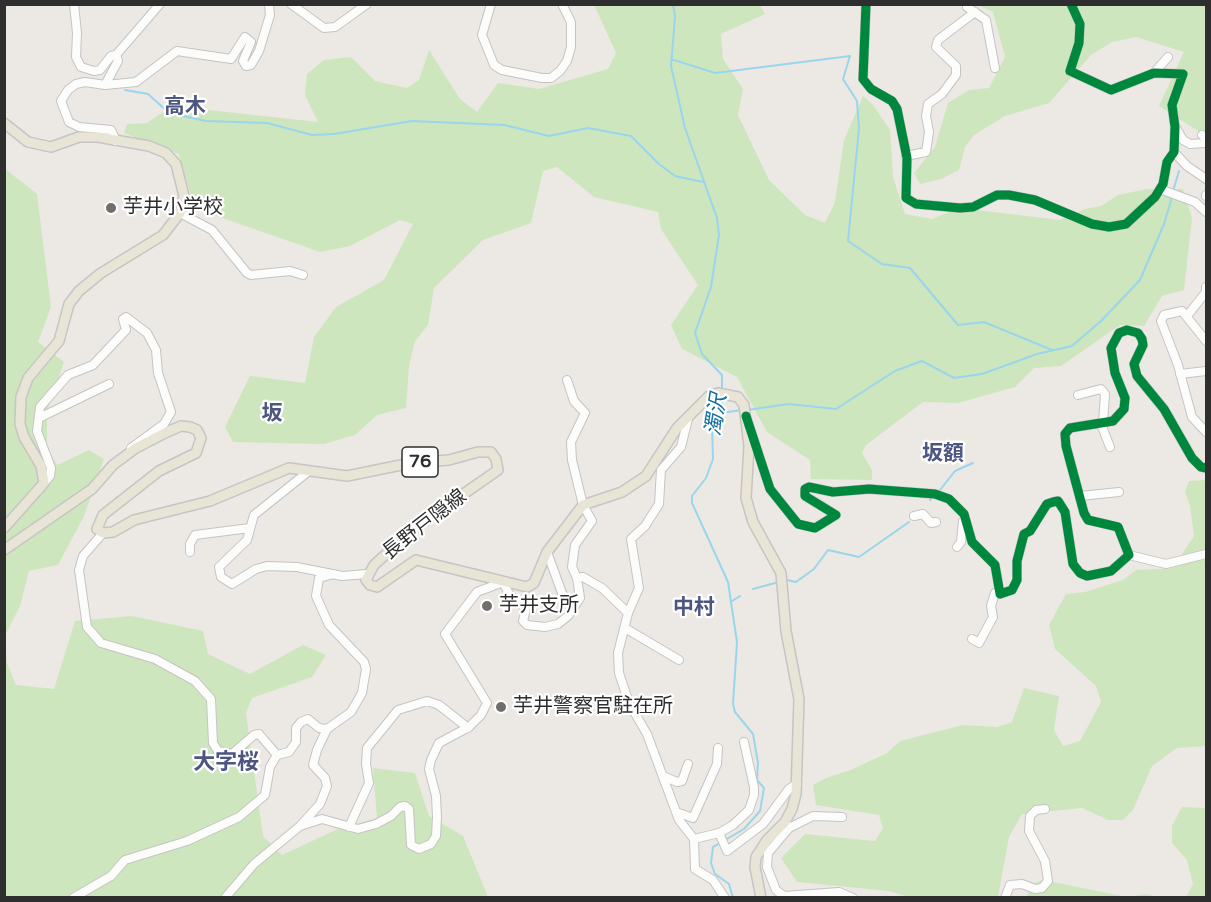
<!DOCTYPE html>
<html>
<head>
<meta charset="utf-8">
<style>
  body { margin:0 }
  #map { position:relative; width:1211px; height:902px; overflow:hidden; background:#ece8e4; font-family:"Varela Round",sans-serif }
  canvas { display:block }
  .frame { position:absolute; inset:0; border:6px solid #2e2e2e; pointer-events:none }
</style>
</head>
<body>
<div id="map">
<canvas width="1211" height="902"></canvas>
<div class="frame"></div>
</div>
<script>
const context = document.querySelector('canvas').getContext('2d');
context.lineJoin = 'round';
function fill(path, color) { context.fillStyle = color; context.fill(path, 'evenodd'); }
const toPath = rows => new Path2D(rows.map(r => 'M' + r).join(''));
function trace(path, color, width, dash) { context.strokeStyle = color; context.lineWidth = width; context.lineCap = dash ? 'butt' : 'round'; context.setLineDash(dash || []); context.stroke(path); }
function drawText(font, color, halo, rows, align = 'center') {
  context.font = font + ' "Varela Round","Noto Sans JP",sans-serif'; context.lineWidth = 4.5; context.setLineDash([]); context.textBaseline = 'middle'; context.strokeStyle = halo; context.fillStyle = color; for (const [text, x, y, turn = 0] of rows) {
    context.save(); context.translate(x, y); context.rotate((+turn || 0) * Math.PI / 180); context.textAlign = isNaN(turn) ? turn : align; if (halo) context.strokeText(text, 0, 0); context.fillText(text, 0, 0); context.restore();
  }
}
fill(toPath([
  [594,5,760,5,765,14,721,34,723,59,743,89,738,115,769,180,805,215,825,223,835,202,844,140,863,96,873,105,890,130,893,177,905,214,932,219,960,208,1060,220,1085,209,1101,206,1118,195,1147,189,1183,189,1192,218,1184,290,1162,296,1144,326,1120,325,1061,366,1034,368,1015,387,958,403,923,402,866,445,862,453,872,470,872,480,811,479,810,460,767,432,737,377,682,349,671,325,698,285,661,229,658,212,594,197,557,167,543,171,531,223,483,240,434,288,428,325,415,341,409,366,406,408,377,415,355,435,324,444,233,442,225,427,250,376,305,383,314,337,336,307,384,280,413,224,400,220,350,246,320,252,194,208,179,154,124,133,127,124,147,123,172,106,318,122,305,95,307,74,324,60,351,57,375,81,407,88,419,80,429,50,460,99,477,112,498,83,539,89,608,69,616,53],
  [978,5,1206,5,1206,136,1159,106,1184,52,1136,37,1112,42,1091,55,1049,103,1005,116,974,135,965,147,959,170,941,179,920,184,914,173,935,147,948,103,969,90,989,88,1005,57,993,12],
  [4,168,37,194,51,307,38,342,64,362,47,412,47,450,57,465,89,450,104,459,84,516,58,565,29,571,20,606,5,636,7,663,16,685,54,689,75,621,132,616,203,631,208,654,250,674,303,645,326,655,312,677,252,698,246,713,263,836,282,855,340,828,377,818,373,768,415,773,429,816,463,836,488,897,5,897],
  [1206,480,1206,746,1177,748,1152,766,1133,810,1123,820,1108,820,1082,808,1022,814,1009,837,998,897,909,897,889,891,797,882,781,858,805,834,875,841,883,828,879,815,816,805,813,785,826,778,853,769,887,753,900,741,963,725,997,727,1012,722,1024,688,1059,696,1054,730,1063,746,1080,741,1101,702,1096,686,1055,649,1049,625,1066,594,1085,592,1123,580,1136,570,1173,568,1194,536,1190,506,1185,492,1189,481],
  [1182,807,1206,808,1206,897,1186,897,1193,884,1187,860,1172,843,1172,826],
  [1043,880,1127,897,1146,894,1158,897,1026,898,1032,884]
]), '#cee6be');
trace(toPath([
  [673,4,675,17,671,66,685,128,717,218,719,235,711,287,695,333,702,354,722,375,722,392],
  [671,59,715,73,850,56,843,79,857,101,859,128,848,241,882,264,910,268,958,325,984,322,1052,350],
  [125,90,148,94,169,113,206,121,267,123,312,135,334,134,412,121,504,125,549,136,588,128,631,136,659,164,675,176,703,182],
  [1173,191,1179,171],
  [722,398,721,413,712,427,713,459,706,478,692,496,692,503,728,582,737,642,733,704,735,712,753,734,758,763,757,780,764,788,760,811,744,829,713,847,711,863,715,874,729,884,733,898],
  [747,410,789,404,836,409,895,371,922,361,954,378,982,374,1037,354,1072,346,1101,321,1140,280,1164,224,1172,197],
  [721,413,742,410],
  [940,490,955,471,973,463],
  [930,500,931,499],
  [787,580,796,582,814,569,828,550,859,557,909,522],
  [753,589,779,582],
  [732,601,740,596]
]), '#99d6ec', 2);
const minor = toPath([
  [74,4,77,33,76,57,81,67,94,71,100,70,111,56,116,55,160,4],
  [291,4,324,28,335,27,367,4],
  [491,4,482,35,494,65,502,70,542,78,551,78,560,71,567,61,571,47,571,22,562,4],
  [866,4,863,79,871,89,892,101,897,109,907,158,906,198,916,204,960,208,973,207,997,195,1009,195,1035,200,1092,224,1109,227,1126,224,1155,197,1163,184,1167,162,1174,152,1175,127,1172,105,1183,74,1154,73,1111,90,1070,71,1079,43,1080,24,1071,4],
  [967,7,986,20,995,68],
  [116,55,118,61,105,85,85,82,76,84,68,90,61,101,69,122,79,127,111,130,116,141],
  [1154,73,1168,57],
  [105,85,136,82,177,51,231,59,245,37,251,42,243,61,246,66,251,65,259,51,270,15,269,4],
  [1176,128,1183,140,1190,144,1205,143,1206,139,1202,135],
  [1174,152,1187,166,1206,179],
  [906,156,926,152,929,132,926,116,928,104,942,94,956,75,956,66,936,47,938,40,975,12],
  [1160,189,1195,202,1206,212],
  [1206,196,1206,195],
  [180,213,212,230,247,273,251,275,290,271,303,275],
  [1187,316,1206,292,1206,287],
  [1206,341,1182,311,1164,315,1161,321,1178,365,1192,417,1206,432],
  [1180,374,1206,371],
  [567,380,574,401,585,413,571,442,572,460,583,505,592,521,575,545,572,567,577,578],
  [1078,395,1101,389,1105,394,1103,423],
  [39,418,109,384],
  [688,419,681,447,661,470,659,504,645,526,631,539,639,588,628,613,618,653,619,673,629,703,647,734,679,820,694,839,695,869,713,880,725,898],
  [747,419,770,489,798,524,815,528,836,515,805,496,805,489,809,487,833,492,869,489,935,494,949,499,964,514,972,542,995,565,1000,594,1012,590,1017,580,1017,561,1024,534,1030,531,1047,504,1053,502,1058,501,1065,512,1073,564,1080,573,1087,576,1111,571,1129,555,1118,527,1088,520,1084,513,1066,446,1065,434,1070,428,1113,421,1124,409,1125,398,1115,373,1111,348,1119,333,1127,330,1138,333,1142,339,1143,345,1134,364,1137,376,1164,409,1192,458,1201,467,1206,468],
  [1101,424,1110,447],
  [309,471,254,515,247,540,219,567,221,577,232,584,256,569,267,566,297,567,342,576,367,574],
  [44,483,50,476,51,468,37,431,40,407,68,375,93,365,126,330,123,319,126,317,147,333,156,350,158,373,171,412,164,424,131,448],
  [1080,496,1119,492],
  [914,516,923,514,931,523,936,522],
  [103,533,83,556,79,570,87,627,101,643,155,659,195,681,211,699,213,743,218,751,232,754,254,735,259,734,277,755,289,752,296,742,296,728,301,722,308,719,319,728,327,729],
  [957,547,961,542,963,521],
  [190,552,190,544,195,535,250,528],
  [547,552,562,593,567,601,574,605],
  [1129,555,1166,564,1206,554],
  [625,628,679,660],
  [972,639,979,643,993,617,991,606,995,593,1000,594],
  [663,776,677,782,682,781,688,764],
  [676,812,693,818,717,764,718,748],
  [785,822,789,828,768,853,767,867,776,890,784,896,839,892,853,898],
  [300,826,322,819,358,829,376,824,391,816,400,807,405,806,409,809,411,845,419,849,431,844,436,836,437,817,436,796,429,769,431,760,439,743,469,727,481,715,487,703,445,634,477,592,503,582,509,594,526,609,523,621,527,625,545,627,558,624,568,616,580,598,577,578,583,577,602,588,628,613],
  [349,827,369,783,366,764,367,748,398,710,427,701,439,705,468,728],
  [789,828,813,816,842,817],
  [719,833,733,825,749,810,754,795,754,787,744,742],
  [694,839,719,833,727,851,763,824,789,789,797,784],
  [73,898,111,876,125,860,187,841,239,817,265,795,270,767,277,755],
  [225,898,254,864,300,826,320,804,327,786,325,778,313,765,317,750,327,729,351,712,362,693,366,669,364,662,329,625,316,596,319,578,334,574],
  [1005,898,1010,885,1022,884,1035,889,1042,888,1048,881,1045,861,1029,831,1030,816,1036,810,1045,809]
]);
const major = toPath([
  [4,123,28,142,51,147,79,137,98,137,149,146,166,153,176,164,184,196,180,213,163,235,101,273,79,291,69,304,59,341,28,378,21,397,20,424,24,437,41,466,44,483,4,528],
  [4,550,92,489,113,465,136,448,167,432,181,426,190,427,197,430,201,438,196,453,159,471,103,515,97,529,103,533,113,532,134,520,210,501,289,468,347,476,411,463,449,460,478,452,491,452,496,459,498,470,416,527,374,565,366,580,370,585,377,587,416,560,527,587,534,583,547,552,583,505,622,492,646,476,677,428,709,396,718,393,738,397,744,405,749,446,746,498,753,522,781,573,786,631,799,699,796,794,792,809,785,822,767,840,756,857,755,867,761,898]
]);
trace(minor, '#c5c4c5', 10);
trace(major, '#c6c5c4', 12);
trace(minor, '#fcfcfb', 8);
trace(major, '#e8e4d6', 9);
trace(toPath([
  [866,4,863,79,871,89,892,101,897,109,907,158,906,198,916,204,960,208,973,207,997,195,1009,195,1035,200,1092,224,1109,227,1126,224,1155,197,1163,184,1167,162,1174,152,1175,127,1172,105,1183,74,1154,73,1111,90,1070,71,1079,43,1080,24,1071,4],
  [746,416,770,489,798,524,815,528,836,515,805,496,805,489,809,487,833,492,869,489,935,494,949,499,964,514,972,542,995,565,1000,594,1012,590,1017,580,1017,561,1024,534,1030,531,1047,504,1053,502,1058,501,1065,512,1073,564,1080,573,1087,576,1111,571,1129,555,1118,527,1088,520,1084,513,1066,446,1065,434,1070,428,1113,421,1124,409,1125,398,1115,373,1111,348,1119,333,1127,330,1138,333,1142,339,1143,345,1134,364,1137,376,1164,409,1192,458,1201,467,1206,468]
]), '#00873e', 9);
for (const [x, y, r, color] of [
  [111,208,6,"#706f6e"],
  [487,606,6,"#706f6e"],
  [501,707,6,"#706f6e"]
]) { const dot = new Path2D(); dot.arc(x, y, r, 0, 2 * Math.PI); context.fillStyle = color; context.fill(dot); trace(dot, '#fff', 2); }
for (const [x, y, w] of [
  [420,462,36]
]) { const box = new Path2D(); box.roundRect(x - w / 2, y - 15, w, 30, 4.5); context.fillStyle = '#fff'; context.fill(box); trace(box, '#2e2e2e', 1.5); }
drawText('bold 18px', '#2e2e2e', null, [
  ["76",420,462]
]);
drawText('20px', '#2e2e2e', '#fff', [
  ["芋井小学校",123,208],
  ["芋井支所",499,606],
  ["芋井警察官駐在所",513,707]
], 'left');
drawText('20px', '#2e2e2e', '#fff', [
  ["長野戸隠線",425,525,-38]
]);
drawText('bold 21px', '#4d5680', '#fff', [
  ["高木",185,107],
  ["坂",272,414],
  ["坂額",943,454],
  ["中村",694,608]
]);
drawText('italic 21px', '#0d6fa3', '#fff', [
  ["濁沢",717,415,-81]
]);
drawText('bold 22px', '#4d5680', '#fff', [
  ["大字桜",226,763]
]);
</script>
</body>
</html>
